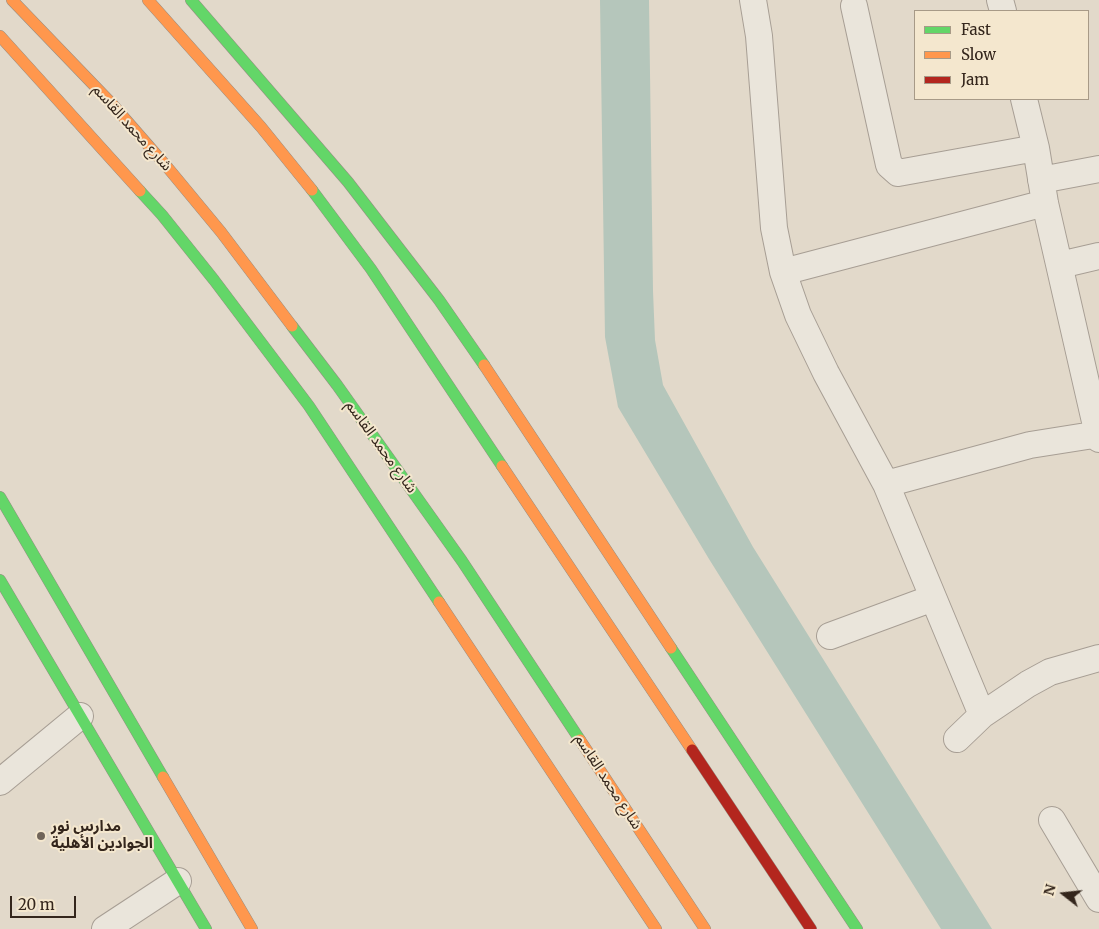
<!DOCTYPE html>
<html>
<head>
<meta charset="utf-8">
<style>
  body { margin:0 }
  #map { position:relative; width:1099px; height:929px; overflow:hidden; background:#e2d9ca; font-family:Merriweather,serif }
  canvas { display:block }
  .legend { position:absolute; left:914px; top:10px; width:175px; height:90px; box-sizing:border-box; background:#f4e7ce; border:1px solid #a79a87; margin:0; padding:6px 9px; list-style:none; font-size:15px; color:#34261c }
  .legend li { display:flex; align-items:center; gap:10px; height:25px }
  .legend b { width:25px; border:1px solid #a79a87 }
  .north { position:absolute; left:1039px; top:869px; width:50px; height:50px; -webkit-text-stroke:4px #f4e7ce; paint-order:stroke; rotate:286deg; font-size:14px; font-weight:700; line-height:20px; text-align:center; color:#34261c }
  .north::after { content:''; display:block; margin:auto; width:18px; height:22px; background:#34261c; clip-path:polygon(50% 0,100% 100%,50% 72%,0 100%) }
  .scale { position:absolute; left:10px; top:896px; width:66px; height:22px; box-sizing:border-box; border:2px solid #34261c; border-top:0; padding-left:6px; font-size:15px; line-height:18px; white-space:nowrap; color:#34261c; -webkit-text-stroke:4px #f4e7ce; paint-order:stroke }
</style>
</head>
<body>
<div id="map">
<canvas width="1099" height="929"></canvas>
<ul class="legend">
<li><b style="height:6px;background:#63d668"></b>Fast</li>
<li><b style="height:6px;background:#ff974d"></b>Slow</li>
<li><b style="height:6px;background:#b3261e"></b>Jam</li>
</ul>
<div class="north">N</div>
<div class="scale">20 m</div>
</div>
<script>
const context = document.querySelector('canvas').getContext('2d');
context.lineJoin = 'round';
function fill(path, color) { context.fillStyle = color; context.fill(path, 'evenodd'); }
const toPath = rows => new Path2D(rows.map(r => 'M' + r).join(''));
function trace(path, color, width, dash) { context.strokeStyle = color; context.lineWidth = width; context.lineCap = dash ? 'butt' : 'round'; context.setLineDash(dash || []); context.stroke(path); }
function drawText(font, color, halo, rows, align = 'center') {
  context.font = font + ' Merriweather,"Noto Sans Arabic",serif'; context.lineWidth = 4; context.setLineDash([]); context.textBaseline = 'middle'; context.strokeStyle = halo; context.fillStyle = color; for (const [text, x, y, turn = 0] of rows) {
    context.save(); context.translate(x, y); context.rotate((+turn || 0) * Math.PI / 180); context.textAlign = isNaN(turn) ? turn : align; if (halo) context.strokeText(text, 0, 0); context.fillText(text, 0, 0); context.restore();
  }
}
fill(toPath([
  [600,0,649,0,653,291,655,340,663,385,753,547,992,929,941,929,709,559,618,407,605,337]
]), '#b5c6bb');
const street = toPath([
  [753,0,759,36,774,228,783,272,798,315,826,373,886,484,982,715],
  [1000,0,1003,11],
  [854,6,889,165,898,173,1036,148],
  [1024,99,1036,148,1045,203,1099,439],
  [1041,180,1099,169],
  [1060,265,1099,256],
  [783,272,1045,203],
  [886,484,1030,445,1099,434],
  [830,636,933,598],
  [957,739,982,715,1028,684,1050,672,1099,658],
  [0,782,80,716],
  [1052,820,1099,899],
  [105,929,178,881]
]);
const fast = toPath([
  [191,0,348,182,439,300,484,365],
  [312,190,371,269,502,466],
  [140,191,162,215,214,280,309,406,439,602],
  [292,326,337,385,462,561,580,740],
  [0,497,163,777],
  [0,580,206,929],
  [671,648,857,929]
]);
const slow = toPath([
  [12,0,113,105,168,168,221,232,292,326],
  [148,0,261,127,312,190],
  [0,36,140,191],
  [484,365,671,648],
  [502,466,692,750],
  [439,602,656,929],
  [580,740,705,929],
  [163,777,252,929]
]);
const jam = toPath([
  [692,750,811,929]
]);
trace(street, '#a79e94', 28);
trace(fast, '#968e83', 12);
trace(slow, '#968e83', 12);
trace(jam, '#968e83', 12);
trace(street, '#eae5db', 26);
trace(fast, '#63d668', 11);
trace(slow, '#ff974d', 11);
trace(jam, '#b3261e', 11);
for (const [x, y, r, color] of [
  [41,836,5,"#716559"]
]) { const dot = new Path2D(); dot.arc(x, y, r, 0, 2 * Math.PI); context.fillStyle = color; context.fill(dot); trace(dot, '#f4e7ce', 2); }
drawText('15px', '#34261c', '#f4e7ce', [
  ["شارع محمد القاسم",132,128,48],
  ["شارع محمد القاسم",381,447,54],
  ["شارع محمد القاسم",608,782,57]
]);
drawText('bold 15px', '#34261c', '#f4e7ce', [
  ["مدارس نور",51,827],
  ["الجوادين الأهلية",51,844]
], 'left');
</script>
</body>
</html>
